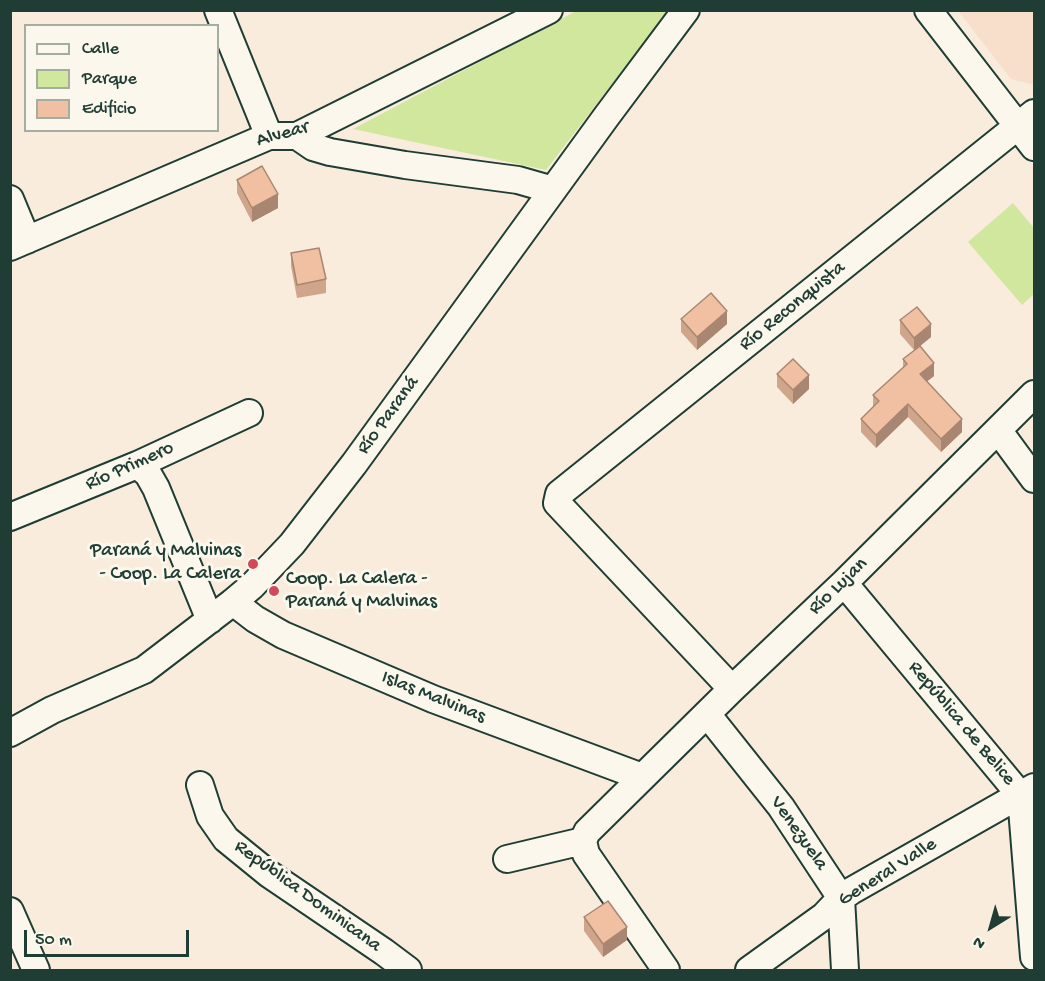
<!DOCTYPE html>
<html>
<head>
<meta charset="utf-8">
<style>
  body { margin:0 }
  #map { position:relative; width:1045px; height:981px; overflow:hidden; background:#f9ecdd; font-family:"Gochi Hand",sans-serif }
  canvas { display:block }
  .frame { position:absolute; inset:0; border:12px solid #1f3d34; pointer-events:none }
  .legend { position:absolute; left:24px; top:24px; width:195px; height:108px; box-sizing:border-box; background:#fbf7ec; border:2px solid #a3ada2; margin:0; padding:8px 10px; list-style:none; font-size:18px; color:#1f3d34 }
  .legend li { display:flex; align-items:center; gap:12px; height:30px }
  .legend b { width:30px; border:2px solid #a3ada2 }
  .north { position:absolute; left:961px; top:897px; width:60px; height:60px; -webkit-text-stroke:4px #fbf7ec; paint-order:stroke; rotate:217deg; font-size:16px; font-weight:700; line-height:24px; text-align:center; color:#1f3d34 }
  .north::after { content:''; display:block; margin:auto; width:21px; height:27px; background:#1f3d34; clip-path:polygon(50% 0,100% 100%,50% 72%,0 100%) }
  .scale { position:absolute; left:24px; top:930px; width:165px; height:27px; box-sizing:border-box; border:3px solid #1f3d34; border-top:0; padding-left:8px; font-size:18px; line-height:21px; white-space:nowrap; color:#1f3d34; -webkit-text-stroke:4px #fbf7ec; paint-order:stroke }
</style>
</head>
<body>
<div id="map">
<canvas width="1045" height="981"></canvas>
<div class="frame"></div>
<ul class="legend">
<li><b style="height:8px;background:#fbf7ec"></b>Calle</li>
<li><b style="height:16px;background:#d0e79d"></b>Parque</li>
<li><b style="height:16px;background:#f1c0a2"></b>Edificio</li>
</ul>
<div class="north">N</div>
<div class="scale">50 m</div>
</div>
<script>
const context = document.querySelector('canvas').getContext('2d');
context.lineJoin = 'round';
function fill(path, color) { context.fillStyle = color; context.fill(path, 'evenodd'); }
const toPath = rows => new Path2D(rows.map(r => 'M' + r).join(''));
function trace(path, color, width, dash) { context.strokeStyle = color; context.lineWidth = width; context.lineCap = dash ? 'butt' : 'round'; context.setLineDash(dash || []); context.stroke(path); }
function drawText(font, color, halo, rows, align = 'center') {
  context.font = font + ' "Gochi Hand",sans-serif'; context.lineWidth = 6; context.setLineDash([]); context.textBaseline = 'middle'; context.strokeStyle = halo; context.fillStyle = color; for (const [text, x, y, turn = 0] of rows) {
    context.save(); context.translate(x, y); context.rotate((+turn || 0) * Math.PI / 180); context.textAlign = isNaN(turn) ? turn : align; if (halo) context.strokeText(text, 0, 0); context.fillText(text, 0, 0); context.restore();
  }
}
fill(toPath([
  [958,11,1034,11,1034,85,1011,79]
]), '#f7dfcb');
fill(toPath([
  [578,10,668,11,546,170,353,129],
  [1013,203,1034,228,1034,294,1022,305,968,242]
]), '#d0e79d');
const minor = toPath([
  [218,10,269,136],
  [928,10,1034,147],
  [297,136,313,147,330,152,405,165,518,180,553,190],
  [10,199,27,240],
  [10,247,269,136,297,136,549,10],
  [998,430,1034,479],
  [137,465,148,474,156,488,210,620],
  [10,517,137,465,249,413],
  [844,583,1021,796,1034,957],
  [233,602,255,619,283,635,433,699,642,777],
  [732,689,557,503,559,494,1034,113],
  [707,714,781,807,841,898,845,970],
  [10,733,52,710,144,670,233,602,252,586,292,544,354,464,606,117,686,10],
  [200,785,210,816,226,839,269,874,384,952,408,970],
  [507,859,583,841],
  [10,911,36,970],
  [666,970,586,854,583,841,587,832,732,689,844,583,1034,394],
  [749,970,824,916,841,898,851,891,1034,787]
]);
trace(minor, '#1f3d34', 30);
trace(minor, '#fbf7ec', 26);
fill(toPath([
  [237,180,278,208,252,222,237,193],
  [291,253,326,279,326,293,297,298,291,266],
  [681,319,727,324,697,350,681,332],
  [900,320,931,337,920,346,934,376,927,381,962,432,941,452,908,417,876,448,861,432,861,419,873,407,873,395,903,368,903,359,914,350,900,334],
  [777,374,809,389,793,404,777,387],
  [584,917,627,940,603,957,584,931]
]), '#cfa58b');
fill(toPath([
  [278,194,278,208,252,222,252,208],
  [727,311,727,324,697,350,697,337],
  [931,324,931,337,914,351,914,338],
  [934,363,934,376,920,387,920,374],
  [809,375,809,389,793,404,793,390],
  [908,404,908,417,876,448,876,435],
  [962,419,962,432,941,452,941,439],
  [627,927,627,940,603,957,603,944]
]), '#a98671');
const building = toPath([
  [262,166,278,194,252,208,237,180,262,166],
  [319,248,326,279,297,285,291,253,319,248],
  [711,293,727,311,697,337,681,319,711,293],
  [917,307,931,324,914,338,900,320,917,307],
  [920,346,934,363,920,374,962,419,941,439,908,404,876,435,861,419,879,401,873,395,907,364,903,359,920,346],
  [793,359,809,375,793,390,777,374,793,359],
  [608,901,627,927,603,944,584,917,608,901]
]);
fill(building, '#f1c0a2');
trace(building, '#a98671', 1.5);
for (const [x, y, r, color] of [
  [253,564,6,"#d1495b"],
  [274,591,6,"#d1495b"]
]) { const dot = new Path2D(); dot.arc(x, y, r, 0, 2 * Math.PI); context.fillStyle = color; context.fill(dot); trace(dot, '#fbf7ec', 2); }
drawText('20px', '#1f3d34', '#fbf7ec', [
  ["Alvear",283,135,-16],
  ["Río Reconquista",793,307,-39],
  ["Río Paraná",389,416,-54],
  ["Río Primero",130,467,-24],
  ["Río Lujan",839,587,-44],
  ["Islas Malvinas",433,698,22],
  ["República de Belice",961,724,50],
  ["Venezuela",798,834,55],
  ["General Valle",888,873,-32],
  ["República Dominicana",307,897,36]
]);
drawText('20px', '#1f3d34', '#fbf7ec', [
  ["Paraná y Malvinas",241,552],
  ["- Coop. La Calera",241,575],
  ["Coop. La Calera -",286,580,"left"],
  ["Paraná y Malvinas",286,603,"left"]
], 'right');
</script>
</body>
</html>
